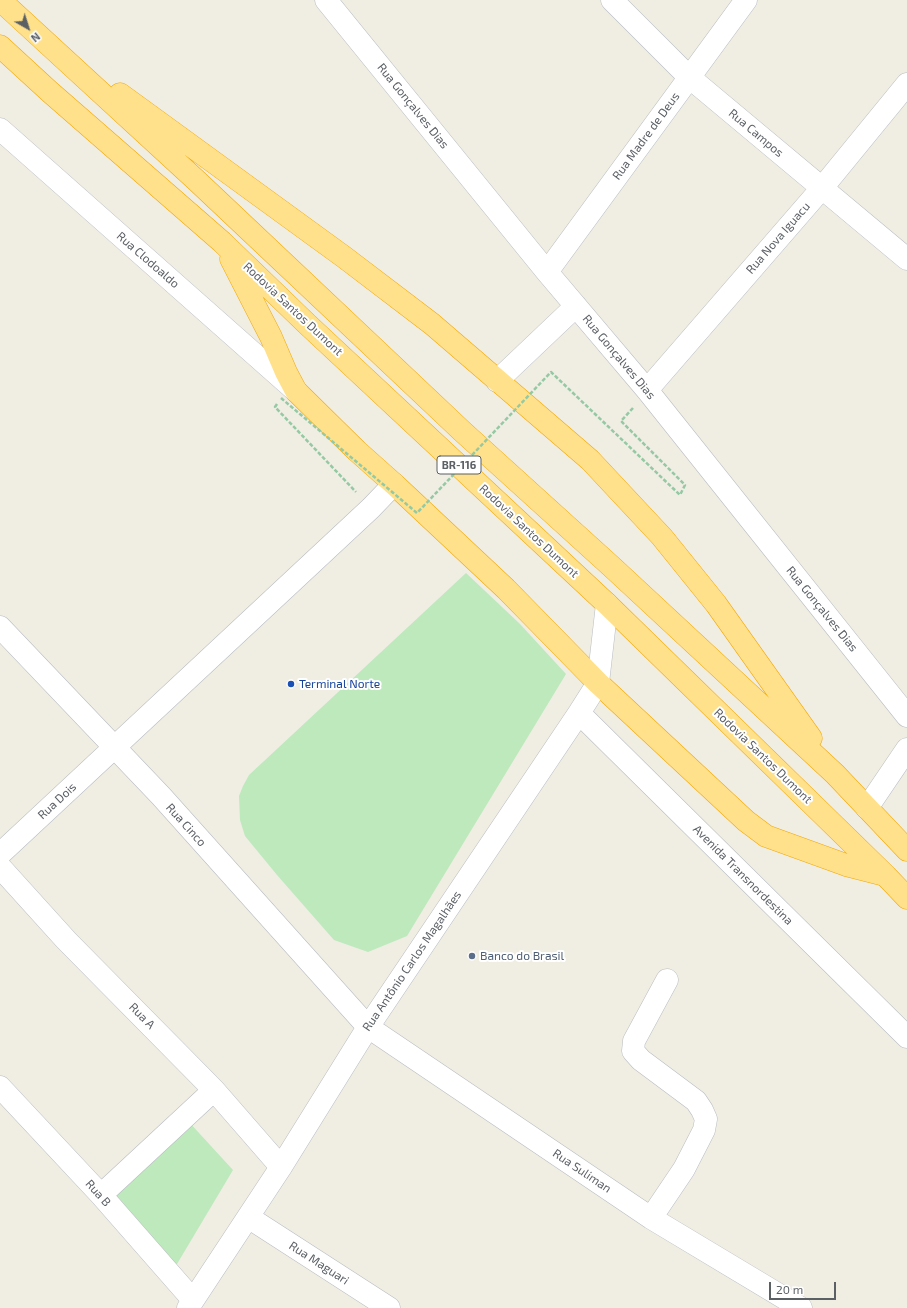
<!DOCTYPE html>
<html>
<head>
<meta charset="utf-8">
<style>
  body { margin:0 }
  #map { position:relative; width:907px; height:1308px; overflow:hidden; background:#f0ede3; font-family:"Exo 2",sans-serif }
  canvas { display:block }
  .north { position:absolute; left:8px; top:8px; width:40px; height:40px; -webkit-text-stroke:3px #fff; paint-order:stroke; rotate:141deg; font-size:11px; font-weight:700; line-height:16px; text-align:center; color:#5b6065 }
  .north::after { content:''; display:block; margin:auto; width:14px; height:18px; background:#5b6065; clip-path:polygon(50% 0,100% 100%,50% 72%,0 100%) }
  .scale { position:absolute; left:769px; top:1282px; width:67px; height:18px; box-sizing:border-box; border:2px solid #5b6065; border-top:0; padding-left:5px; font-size:12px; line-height:14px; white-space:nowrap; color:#5b6065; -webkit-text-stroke:3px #fff; paint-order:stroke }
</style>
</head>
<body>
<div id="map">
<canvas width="907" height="1308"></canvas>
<div class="north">N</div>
<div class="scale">20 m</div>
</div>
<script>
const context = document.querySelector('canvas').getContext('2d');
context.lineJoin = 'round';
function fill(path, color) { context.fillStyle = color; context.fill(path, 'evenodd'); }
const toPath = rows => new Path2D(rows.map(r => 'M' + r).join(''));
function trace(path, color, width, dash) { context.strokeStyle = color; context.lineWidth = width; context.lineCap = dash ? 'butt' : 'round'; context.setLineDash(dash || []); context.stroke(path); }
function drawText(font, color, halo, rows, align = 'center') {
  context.font = font + ' "Exo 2",sans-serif'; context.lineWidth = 4; context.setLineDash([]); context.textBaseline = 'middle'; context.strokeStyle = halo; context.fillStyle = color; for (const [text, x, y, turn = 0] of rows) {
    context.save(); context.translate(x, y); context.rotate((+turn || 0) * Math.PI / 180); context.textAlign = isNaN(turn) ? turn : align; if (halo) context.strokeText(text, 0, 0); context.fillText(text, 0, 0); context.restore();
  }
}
fill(toPath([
  [466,573,520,624,566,674,407,936,368,952,334,940,277,875,245,836,240,820,239,796,243,786,249,775],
  [188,1121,233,1170,174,1269,108,1197]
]), '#bde9bd');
const minor = toPath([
  [326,0,547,272,647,390,907,716],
  [612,0,689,77,907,259],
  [0,129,296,391],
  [547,272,746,0],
  [497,381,576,306],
  [647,390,822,188,907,84],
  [0,627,161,796,368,1027,651,1218,801,1308],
  [579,713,907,1037],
  [867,808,907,749],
  [0,854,371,508,394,484],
  [0,867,66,940,214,1090,281,1167],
  [0,1087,101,1195,193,1300],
  [101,1195,214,1090],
  [248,1217,389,1308],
  [651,1218,684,1169,704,1130,706,1119,702,1110,696,1101,641,1060,633,1051,634,1041,667,980],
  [188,1308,281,1167,368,1027,579,713,598,683,607,604]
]);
const highway = toPath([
  [0,0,197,181,463,432,612,567,835,774,907,850],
  [0,46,50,92,222,242,307,324,607,604,886,876,907,898],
  [120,94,344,257,432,324,590,460,662,537,716,604,811,738],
  [231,259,271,337,286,372,296,391,357,451,394,484,506,589,598,683,746,821,766,836,846,865,885,875]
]);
trace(minor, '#b8bcc1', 23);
trace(highway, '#f3a700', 23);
trace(toPath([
  [277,404,275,407,356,492],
  [633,408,621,421,685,485,680,495]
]), '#94c9a3', 2.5, [4, 2]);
trace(minor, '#fff', 22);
trace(highway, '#ffe18b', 22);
trace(toPath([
  [281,398,417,513,551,372,680,495]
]), '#94c9a3', 2.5, [4, 2]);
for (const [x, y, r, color] of [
  [291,684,4,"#1a4fb4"],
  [472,956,4,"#5c6f8a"]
]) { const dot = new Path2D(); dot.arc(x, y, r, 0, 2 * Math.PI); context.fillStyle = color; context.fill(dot); trace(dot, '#fff', 1.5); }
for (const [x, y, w] of [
  [459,465,44]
]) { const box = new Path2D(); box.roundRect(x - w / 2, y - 9, w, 18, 3); context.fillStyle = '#fff'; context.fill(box); trace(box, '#5b6065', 1); }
drawText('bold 11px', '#5b6065', null, [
  ["BR-116",459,465]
]);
drawText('12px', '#5b6065', '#fff', [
  ["Rua Gonçalves Dias",413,106,51],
  ["Rua Campos",756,133,40],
  ["Rua Madre de Deus",646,136,-54],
  ["Rua Nova Iguacu",778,238,-49],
  ["Rua Clodoaldo",148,260,41],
  ["Rodovia Santos Dumont",293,309,43],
  ["Rua Gonçalves Dias",619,357,50],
  ["Rodovia Santos Dumont",529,531,43],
  ["Rua Gonçalves Dias",822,609,51],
  ["Rodovia Santos Dumont",763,756,44],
  ["Rua Dois",57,801,-43],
  ["Rua Cinco",186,825,48],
  ["Avenida Transnordestina",743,875,45],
  ["Rua Antônio Carlos Magalhães",412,961,-56],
  ["Rua A",142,1016,45],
  ["Rua Suliman",582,1171,34],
  ["Rua B",98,1193,48],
  ["Rua Maguari",319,1263,33]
]);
drawText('12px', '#164399', '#fff', [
  ["Terminal Norte",299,684]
], 'left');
drawText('12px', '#4e5e75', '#fff', [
  ["Banco do Brasil",480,956]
], 'left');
</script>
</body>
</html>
